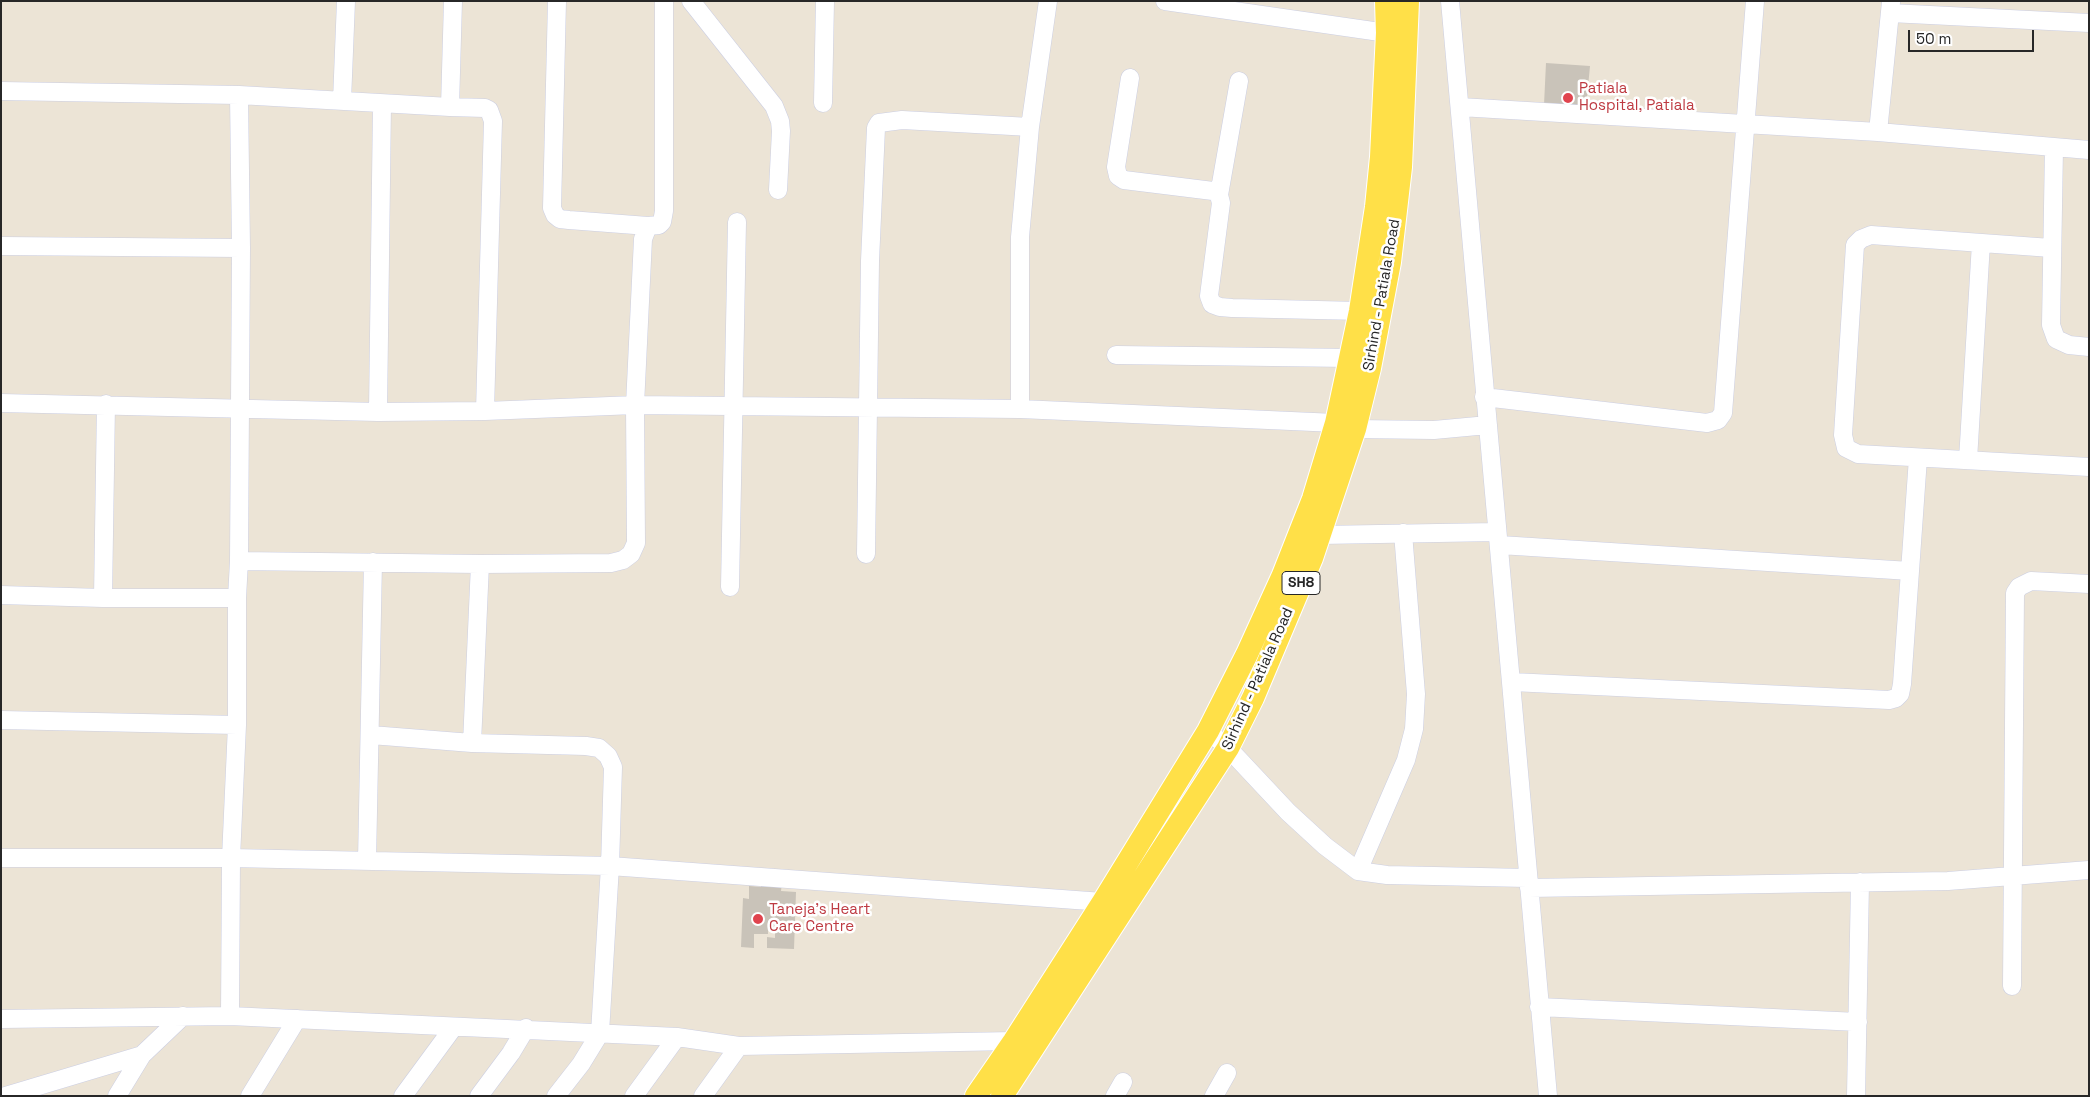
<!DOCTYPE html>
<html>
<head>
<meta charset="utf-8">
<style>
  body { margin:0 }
  #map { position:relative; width:2090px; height:1097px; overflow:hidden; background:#ece4d6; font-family:"Space Grotesk",sans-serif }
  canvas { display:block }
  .frame { position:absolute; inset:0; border:2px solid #272727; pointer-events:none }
  .scale { position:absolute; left:1908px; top:30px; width:126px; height:22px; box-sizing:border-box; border:2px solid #272727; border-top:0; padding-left:6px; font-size:15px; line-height:18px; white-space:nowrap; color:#272727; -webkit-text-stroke:4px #fff; paint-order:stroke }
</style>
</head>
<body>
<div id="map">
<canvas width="2090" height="1097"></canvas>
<div class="frame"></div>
<div class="scale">50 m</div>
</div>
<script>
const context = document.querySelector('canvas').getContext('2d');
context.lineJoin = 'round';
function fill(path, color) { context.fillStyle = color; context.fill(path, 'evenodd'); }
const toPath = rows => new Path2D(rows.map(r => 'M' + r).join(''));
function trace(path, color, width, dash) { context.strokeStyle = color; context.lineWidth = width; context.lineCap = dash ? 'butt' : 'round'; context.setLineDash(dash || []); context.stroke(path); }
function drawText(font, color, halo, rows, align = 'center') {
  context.font = font + ' "Space Grotesk",sans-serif'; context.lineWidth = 5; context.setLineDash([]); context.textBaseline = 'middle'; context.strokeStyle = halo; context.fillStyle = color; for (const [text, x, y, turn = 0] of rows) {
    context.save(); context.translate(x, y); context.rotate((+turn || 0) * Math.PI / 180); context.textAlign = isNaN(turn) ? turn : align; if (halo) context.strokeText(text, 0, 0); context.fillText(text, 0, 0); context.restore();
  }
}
fill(toPath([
  [1546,63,1590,66,1586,108,1544,105],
  [761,882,782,883,781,891,796,892,794,949,767,948,767,937,775,938,775,929,768,929,768,934,754,934,754,948,741,947,743,898,749,899,749,886,761,887]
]), '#c9c3b9');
const minor = toPath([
  [557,1,552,208,555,215,560,219,569,220,648,226],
  [691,1,774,106,780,121,781,131,778,190],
  [1165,1,1387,33],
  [1450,1,1548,1096],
  [1890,13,2089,23],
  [1130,78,1116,167,1118,176,1124,180,1213,191,1219,195],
  [1239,81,1219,195,1221,203,1210,288,1209,296,1212,304,1220,307,1232,308,1360,311],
  [1,91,239,95,450,107,485,108,489,110,493,121,485,411],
  [342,101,346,1],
  [823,103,825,1],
  [450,107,453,1],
  [1460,107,1878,132,2089,150],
  [1878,132,1891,2],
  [2054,148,2051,325,2056,339,2069,345,2089,347],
  [1,246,241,248],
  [2051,248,1871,235,1861,239,1855,245,1843,435,1846,448,1858,454,2089,467],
  [1116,355,1350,358],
  [1484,397,1707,423,1718,420,1723,413,1755,1],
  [1,403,378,412,485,411,635,405,1020,409,1336,423],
  [1020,409,1020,237,1030,127,1048,1],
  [378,412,382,104],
  [1355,429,1434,430,1488,425],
  [1968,460,1981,243],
  [1320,535,1497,532],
  [1500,545,1910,571],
  [866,554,870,261,876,128,879,123,902,120,1030,127],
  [239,561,480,564,611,563,623,560,631,554,636,543,635,405,643,239,648,226,659,225,662,222,664,211,664,1],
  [730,587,737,222],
  [1,595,103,598,237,598],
  [103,598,106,404],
  [1512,682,1889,700,1896,698,1900,694,1902,684,1918,458],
  [1,720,237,725],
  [1208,731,1228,748,1288,812,1325,846,1358,871,1387,875,1527,878],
  [371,735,472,743,586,746,599,748,608,756,613,767,610,866,600,1033,581,1064,556,1096],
  [472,743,480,564],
  [1,858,231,858,610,866,1103,902],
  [367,861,373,562],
  [1358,871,1406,760,1414,729,1416,694,1403,533],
  [1529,888,1948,881,2089,870],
  [2012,986,2015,593,2019,587,2031,581,2089,584],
  [1539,1007,1858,1022],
  [230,1016,231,858,237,725,237,598,239,561,241,248,239,95],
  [1,1019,230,1016,677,1037,739,1046,1014,1041],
  [5,1096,142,1055,183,1016],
  [117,1096,142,1055],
  [250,1096,297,1019],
  [403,1096,453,1028],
  [479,1096,511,1053,526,1028],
  [634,1096,677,1037],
  [703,1096,739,1046],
  [1115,1096,1123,1082],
  [1214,1096,1227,1073],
  [1856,1096,1860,882]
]);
const major = toPath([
  [976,1096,1014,1041,1103,902,1208,731,1247,654,1283,575,1313,499,1336,423,1350,358,1360,311,1376,207,1381,157,1387,33,1386,1],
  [1002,1096,1228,748,1253,698,1312,558,1355,429,1370,368,1390,262,1401,167,1408,1]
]);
trace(minor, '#cbcee2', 19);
trace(major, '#fff', 24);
trace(minor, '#fff', 18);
trace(major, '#ffe048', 22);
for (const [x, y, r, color] of [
  [1568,98,6,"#e0444e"],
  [758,919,6,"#e0444e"]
]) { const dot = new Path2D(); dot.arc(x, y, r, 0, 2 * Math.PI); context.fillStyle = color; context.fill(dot); trace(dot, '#fff', 2); }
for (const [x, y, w] of [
  [1301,583,38]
]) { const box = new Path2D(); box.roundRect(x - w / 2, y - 11.5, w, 23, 4); context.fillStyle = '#fff'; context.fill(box); trace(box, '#272727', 1); }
drawText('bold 14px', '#272727', null, [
  ["SH8",1301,583]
]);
drawText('15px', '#be3a42', '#fff', [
  ["Patiala",1579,89],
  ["Hospital, Patiala",1579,106],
  ["Taneja's Heart",769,910],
  ["Care Centre",769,927]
], 'left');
drawText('15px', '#272727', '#fff', [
  ["Sirhind - Patiala Road",1382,295,-80],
  ["Sirhind - Patiala Road",1258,679,-66]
]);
</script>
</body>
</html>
